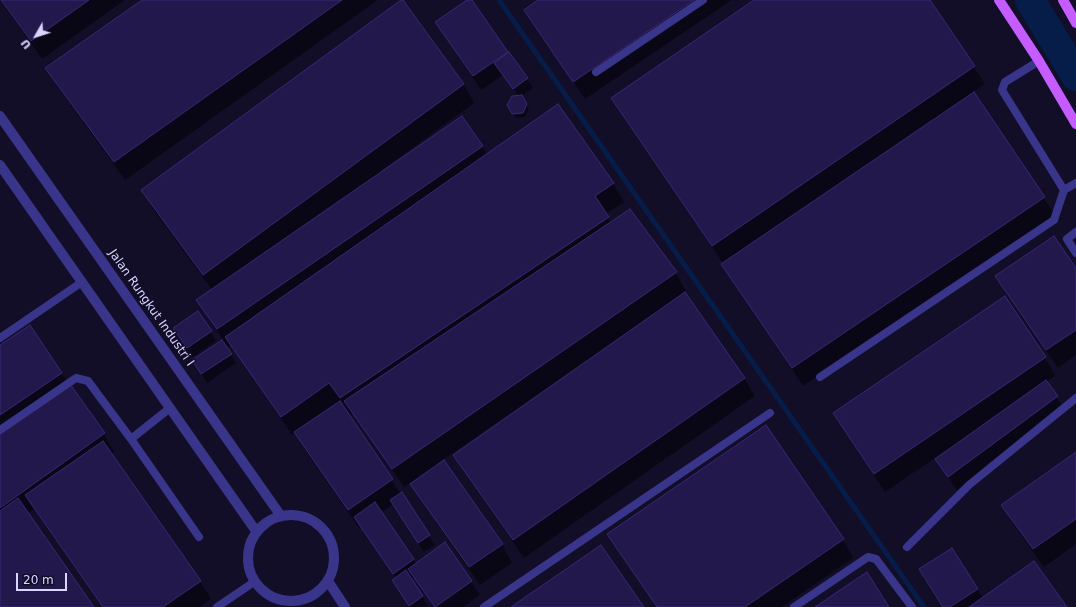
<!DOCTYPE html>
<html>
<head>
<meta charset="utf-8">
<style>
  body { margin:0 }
  #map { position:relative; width:1076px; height:607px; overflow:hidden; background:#120e28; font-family:"DejaVu Sans",sans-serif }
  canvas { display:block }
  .north { position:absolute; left:16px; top:16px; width:40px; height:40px; -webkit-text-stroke:3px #120e28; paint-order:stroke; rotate:231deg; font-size:11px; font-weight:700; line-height:16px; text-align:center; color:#dad5ff }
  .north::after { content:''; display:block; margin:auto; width:14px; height:18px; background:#dad5ff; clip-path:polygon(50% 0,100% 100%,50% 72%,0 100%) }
  .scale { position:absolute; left:16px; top:573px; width:51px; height:18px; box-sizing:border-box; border:2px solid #dad5ff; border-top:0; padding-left:5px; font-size:12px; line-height:14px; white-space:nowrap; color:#dad5ff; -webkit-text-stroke:3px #120e28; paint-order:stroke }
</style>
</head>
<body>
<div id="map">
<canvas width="1076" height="607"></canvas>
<div class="north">U</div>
<div class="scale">20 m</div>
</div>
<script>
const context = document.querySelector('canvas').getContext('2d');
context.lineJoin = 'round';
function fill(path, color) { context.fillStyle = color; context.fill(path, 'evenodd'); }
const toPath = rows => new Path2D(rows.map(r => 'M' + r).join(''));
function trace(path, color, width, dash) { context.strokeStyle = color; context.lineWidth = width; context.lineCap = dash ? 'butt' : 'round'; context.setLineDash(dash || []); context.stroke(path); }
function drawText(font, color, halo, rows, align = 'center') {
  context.font = font + ' "DejaVu Sans",sans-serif'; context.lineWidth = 3; context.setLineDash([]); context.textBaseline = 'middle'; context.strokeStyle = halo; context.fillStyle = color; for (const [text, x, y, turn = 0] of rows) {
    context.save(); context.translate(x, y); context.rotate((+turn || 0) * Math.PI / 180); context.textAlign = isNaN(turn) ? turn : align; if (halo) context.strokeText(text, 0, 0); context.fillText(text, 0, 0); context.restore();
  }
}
fill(toPath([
  [0,0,125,0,42,59],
  [144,0,378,0,125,180,57,86,46,68],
  [402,0,464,84,474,103,381,171,382,172,482,146,487,155,613,183,624,202,606,214,611,223,676,273,686,291,684,293,744,378,755,396,524,558,465,473,454,455,587,362,586,361,404,487,353,414,351,415,340,400,339,402,435,545,424,552,394,504,381,512,416,564,445,544,480,595,463,607,434,607,415,578,412,580,428,606,410,607,399,589,396,578,361,527,359,528,306,451,295,432,292,435,231,345,227,348,236,363,207,383,193,360,223,340,197,300,212,290,153,209,142,190],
  [468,0,471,0,533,88,521,96,529,109,525,117,516,118,508,105,519,96,503,75,481,90,436,22],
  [540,0,732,0,585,99,526,10],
  [756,0,929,0,985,84,973,92,1055,215,803,386,733,282,722,264,723,263,623,117,612,98],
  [1076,270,1076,355,1058,368,1007,295,996,277],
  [174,329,211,332,216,341,193,357],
  [0,347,61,373,104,434,114,452,111,454,200,581,211,599,200,607,102,607,34,509,28,514,92,607,0,607],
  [1045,357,1055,376,1046,382,1065,410,957,490,936,460,952,448,951,447,885,492,834,414],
  [1076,453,1076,544,1044,567,1013,524,1003,506],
  [412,484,502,544,512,563,480,585,422,502],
  [608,534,843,540,853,558,782,607,656,607],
  [952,549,983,598,1066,607,943,607,920,570]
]), '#0007');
trace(toPath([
  [499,0,924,607]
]), '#061d49', 5);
trace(toPath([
  [1030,0,1076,76]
]), '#061d49', 30);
const building = toPath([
  [1,0,89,0,31,41,1,0],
  [142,0,342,0,114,162,45,68,142,0],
  [401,0,403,0,464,84,203,275,141,190,401,0],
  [467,0,472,0,508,52,473,76,435,22,467,0],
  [538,0,694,0,573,82,524,10,538,0],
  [754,0,930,0,975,66,712,246,611,98,754,0],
  [509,52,528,78,513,89,494,63,509,52],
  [974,92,1045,197,792,368,721,264,974,92],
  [522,95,527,104,523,113,512,114,507,105,512,96,522,95],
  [558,104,614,183,595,196,609,217,340,398,329,383,281,417,225,337,558,104],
  [462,116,483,146,217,329,196,300,462,116],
  [630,209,677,272,392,469,344,401,630,209],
  [1054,236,1076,268,1076,330,1046,350,995,276,1054,236],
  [685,292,745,378,513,540,453,455,685,292],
  [1005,296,1046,357,874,474,833,413,1005,296],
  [198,311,212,331,187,348,173,328,198,311],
  [30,325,62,373,0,415,0,345,30,325],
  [222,340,232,354,201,374,192,360,222,340],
  [1046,380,1058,396,948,477,935,459,1046,380],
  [70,384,105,433,0,508,0,434,70,384],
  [340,401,393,479,348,510,294,432,340,401],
  [766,425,844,539,745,607,657,607,607,534,766,425],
  [103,441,201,581,163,607,103,607,25,495,103,441],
  [1076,452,1076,519,1033,549,1001,505,1076,452],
  [444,460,503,544,469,567,410,484,444,460],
  [402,492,430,535,418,543,390,500,402,492],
  [18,498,94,607,0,607,0,511,18,498],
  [375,502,414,559,393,574,354,517,375,502],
  [445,542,472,581,435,607,408,569,445,542],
  [601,545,644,607,511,607,601,545],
  [952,548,978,589,950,607,943,607,919,569,952,548],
  [1034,561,1067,607,969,607,1034,561],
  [406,570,423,596,409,606,392,580,406,570],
  [867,572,889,607,815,607,867,572]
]);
fill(building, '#23184b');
trace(building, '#392878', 1);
trace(toPath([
  [1039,61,1005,82,1002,90,1064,190],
  [596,72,703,0],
  [1076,232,1067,239,1076,253],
  [0,338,82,282],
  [820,377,1054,220,1064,190,1076,183],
  [0,430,76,378,88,381,131,439,199,537],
  [131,439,170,408],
  [907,547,969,485,1076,398],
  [217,607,254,582],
  [484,607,770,413],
  [794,607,868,557,876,559,912,607]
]), '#39358b', 8);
trace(toPath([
  [0,116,281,516],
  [0,165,256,531],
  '248 558a43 43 0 1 1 86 0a43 43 0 1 1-86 0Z',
  [328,581,345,607]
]), '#39358b', 10);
trace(toPath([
  [999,0,1039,61,1076,124],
  [1063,0,1076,23]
]), '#c45cff', 10);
drawText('12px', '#dad5ff', '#120e28', [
  ["Jalan Rungkut Industri I",151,308,55]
]);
</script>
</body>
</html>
